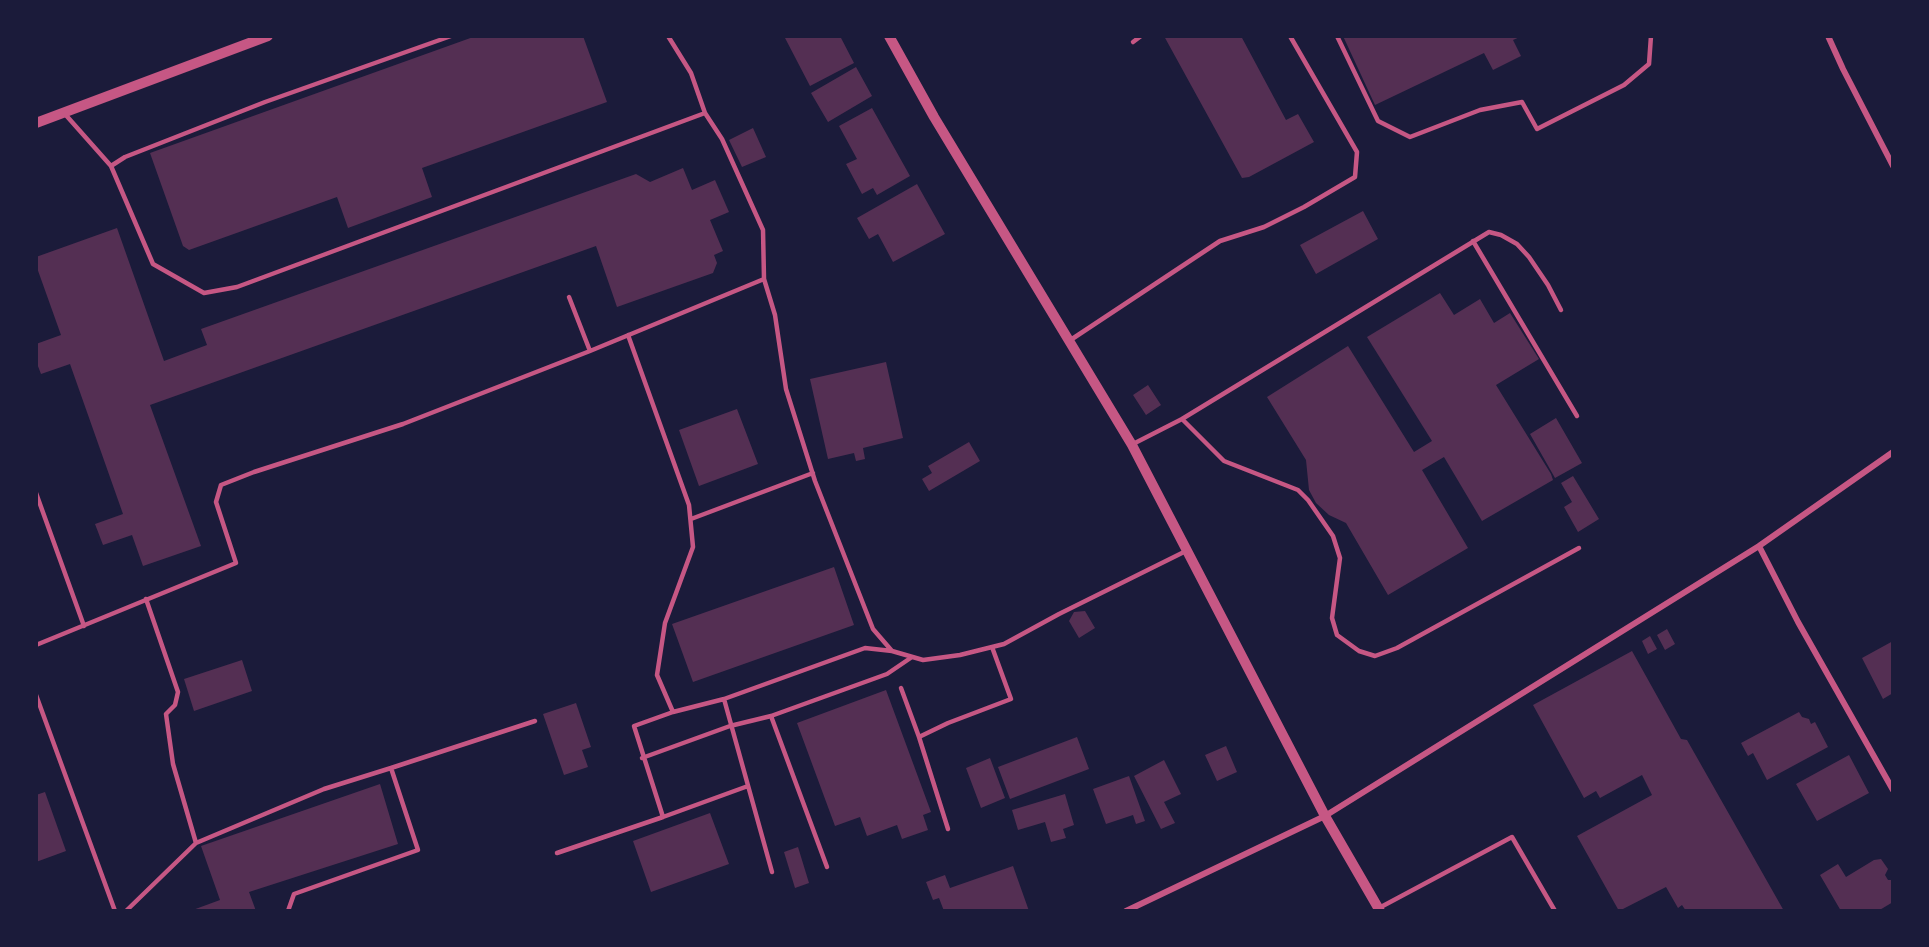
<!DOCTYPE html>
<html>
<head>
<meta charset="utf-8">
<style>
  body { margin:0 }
  #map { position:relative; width:1929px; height:947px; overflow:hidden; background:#1b1b3a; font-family:Overpass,sans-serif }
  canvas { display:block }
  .frame { position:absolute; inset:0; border:38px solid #1b1b3a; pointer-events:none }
</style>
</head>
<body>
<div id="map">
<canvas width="1929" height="947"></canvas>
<div class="frame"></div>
</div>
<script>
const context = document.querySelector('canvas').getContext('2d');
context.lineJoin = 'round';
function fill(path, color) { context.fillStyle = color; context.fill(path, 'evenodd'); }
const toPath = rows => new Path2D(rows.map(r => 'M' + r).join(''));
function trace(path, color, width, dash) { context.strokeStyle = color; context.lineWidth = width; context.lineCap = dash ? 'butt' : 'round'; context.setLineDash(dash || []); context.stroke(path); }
fill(toPath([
  [476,36,583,36,607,102,422,168,432,197,348,228,337,197,189,250,183,246,150,153],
  [784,36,840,36,854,63,810,86],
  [1164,36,1241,36,1286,120,1298,114,1314,142,1249,177,1242,178],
  [1343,36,1522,36,1513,40,1521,56,1493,70,1484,53,1375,105],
  [856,67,872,96,828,122,811,93],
  [872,108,910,176,877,195,873,188,862,194,846,164,857,159,839,126],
  [753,128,766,157,742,167,729,140],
  [683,168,692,190,715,180,729,212,710,220,723,251,714,255,717,263,713,273,617,307,596,246,150,405,201,546,143,566,132,535,103,545,95,524,123,514,70,364,41,374,36,361,36,344,61,335,36,265,36,257,117,228,164,361,207,345,201,329,636,174,650,182],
  [917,184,945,234,893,262,878,234,869,239,857,218],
  [1363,211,1378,239,1316,274,1300,245],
  [1440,293,1454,315,1480,299,1494,323,1510,313,1539,359,1496,385,1551,474,1553,480,1482,521,1444,457,1422,470,1468,548,1388,595,1346,523,1329,515,1316,503,1309,490,1306,460,1267,397,1348,346,1414,452,1432,441,1367,337],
  [886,362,903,438,863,448,865,459,856,461,854,453,828,459,810,379],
  [1148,385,1161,405,1146,415,1133,395],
  [737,409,758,464,699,486,679,430],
  [1556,418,1582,463,1555,478,1530,434],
  [969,442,980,461,929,491,922,479,932,473,928,466],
  [1573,476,1599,519,1578,532,1564,507,1572,502,1561,483],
  [834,567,854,625,693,682,672,624],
  [1085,611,1095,628,1079,638,1069,621,1074,612],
  [1667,629,1675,644,1665,650,1657,635],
  [1650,636,1657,649,1648,654,1642,641],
  [1893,641,1893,693,1883,699,1862,658],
  [1632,651,1681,739,1687,740,1784,911,1686,911,1682,905,1678,908,1666,887,1619,911,1577,836,1652,795,1642,775,1600,798,1596,791,1584,798,1533,705],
  [242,660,252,691,194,711,184,679],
  [886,690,931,812,923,815,928,830,902,839,897,825,867,836,860,817,835,826,797,723],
  [576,703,591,747,582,750,588,767,564,775,543,714],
  [1799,712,1802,717,1809,719,1811,724,1815,722,1828,747,1767,780,1753,753,1748,756,1741,743],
  [1077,737,1089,769,1010,799,998,767],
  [1226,746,1237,772,1217,781,1205,755],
  [1849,755,1869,793,1817,821,1796,784],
  [990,758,1005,798,981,808,966,768],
  [1164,760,1181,794,1164,802,1175,823,1161,829,1134,776],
  [1129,776,1145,821,1136,824,1133,815,1106,824,1093,789],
  [380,784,398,844,249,892,256,911,190,911,220,900,201,846],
  [45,792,66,851,36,862,36,795],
  [1065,794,1074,825,1063,829,1066,838,1051,842,1045,822,1018,830,1012,810],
  [710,813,729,864,651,892,633,841],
  [798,847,809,883,795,888,784,852],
  [1881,859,1888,869,1885,875,1888,880,1893,880,1893,902,1878,911,1841,911,1820,875,1838,864,1846,877,1874,860],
  [1013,866,1029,911,944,911,939,898,933,900,926,882,945,875,950,888]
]), '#542f53');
trace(toPath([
  [451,36,265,102,125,157,111,166,153,264,204,293,237,287,705,113],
  [668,36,691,73,705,113,722,139,763,230,764,279],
  [1337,36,1378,121,1410,137,1480,110,1522,102,1537,129,1624,85,1649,64,1651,36],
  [1133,42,1141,36],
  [64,113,111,166],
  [1473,241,1577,416],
  [569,297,590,351],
  [628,335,689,505,693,547,665,623,657,675,673,712,724,699,865,648,892,651],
  [1069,341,1220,241,1264,227,1304,207,1355,177,1357,152,1290,36],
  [1182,419,1489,232,1501,235,1517,244,1529,257,1548,285,1561,310],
  [1133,444,1182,419,1224,461,1298,490,1308,500,1333,536,1340,558,1332,618,1337,635,1359,651,1375,656,1397,648,1579,548],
  [36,493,84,626],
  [691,519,813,473],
  [146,599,178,692,175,705,166,714,173,764,196,843],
  [36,645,236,563,216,502,221,485,254,472,403,424,590,351,764,279,775,315,786,389,815,481,873,629,892,651,923,660,960,655,1004,644,1059,614,1186,551],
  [901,688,919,737],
  [36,695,115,911],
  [724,699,772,872],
  [642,758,730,726,771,716],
  [663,817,748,786],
  [948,829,919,737,948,723,1011,699,992,647],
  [557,853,663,817,634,726,673,712],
  [827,867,771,716,887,674,912,657],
  [1379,908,1512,837,1555,911],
  [126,911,196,843,324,789,391,768],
  [288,911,294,894,418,850,391,768,535,721]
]), '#c65784', 4.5);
trace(toPath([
  [1828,36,1843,69,1893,166],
  [1893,452,1759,546,1798,622,1893,790],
  [1126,911,1325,816,1759,546]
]), '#c65784', 6);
trace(toPath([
  [889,36,934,117,1132,445,1325,816,1380,911],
  [36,123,268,36]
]), '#c65784', 10);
</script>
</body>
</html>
